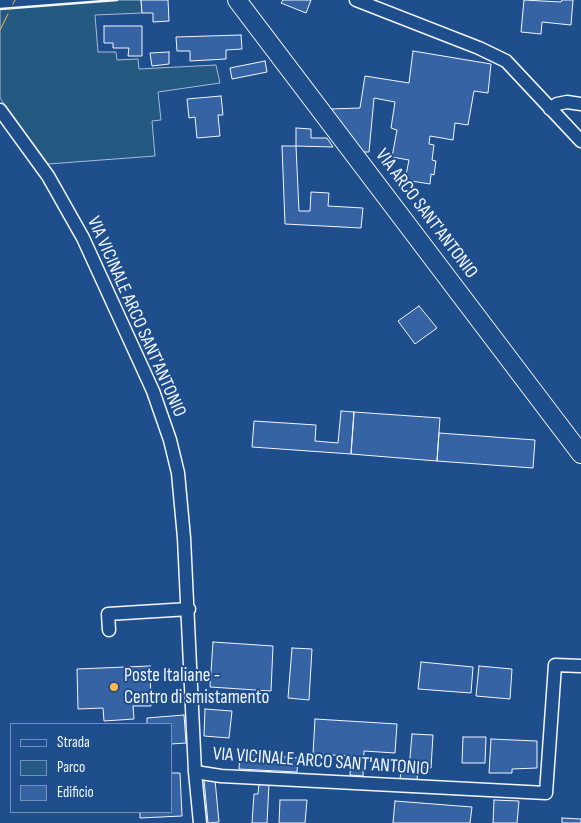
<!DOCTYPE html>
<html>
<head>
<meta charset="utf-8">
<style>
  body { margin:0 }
  #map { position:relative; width:581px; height:823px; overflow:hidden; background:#1f4e8c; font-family:"Sofia Sans Condensed",sans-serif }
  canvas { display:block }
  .legend { position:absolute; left:10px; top:723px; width:162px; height:90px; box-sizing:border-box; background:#1f4e8c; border:1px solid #7391ba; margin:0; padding:6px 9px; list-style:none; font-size:15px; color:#f2f6ff }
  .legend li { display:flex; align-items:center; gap:10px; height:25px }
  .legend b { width:25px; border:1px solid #7391ba }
</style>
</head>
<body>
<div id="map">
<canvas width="581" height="823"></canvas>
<ul class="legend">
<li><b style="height:6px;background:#1f4e8c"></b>Strada</li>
<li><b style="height:14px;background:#245a82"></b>Parco</li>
<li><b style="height:14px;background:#3563a3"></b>Edificio</li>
</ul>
</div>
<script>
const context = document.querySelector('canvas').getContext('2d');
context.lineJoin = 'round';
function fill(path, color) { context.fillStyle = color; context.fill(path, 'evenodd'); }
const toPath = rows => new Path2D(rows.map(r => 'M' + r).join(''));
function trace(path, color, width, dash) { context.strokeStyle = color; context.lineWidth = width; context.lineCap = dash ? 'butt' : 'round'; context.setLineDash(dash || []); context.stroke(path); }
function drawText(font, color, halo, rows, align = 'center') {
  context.font = font + ' "Sofia Sans Condensed",sans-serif'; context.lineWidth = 4; context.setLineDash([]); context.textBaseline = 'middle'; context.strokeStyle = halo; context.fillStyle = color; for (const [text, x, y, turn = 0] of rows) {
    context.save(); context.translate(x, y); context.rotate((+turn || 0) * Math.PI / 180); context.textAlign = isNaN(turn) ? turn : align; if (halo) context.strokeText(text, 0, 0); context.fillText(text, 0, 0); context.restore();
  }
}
const green = toPath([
  [117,0,141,0,142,13,95,15,98,52,116,52,117,60,138,59,139,69,216,65,220,83,158,92,161,120,152,121,155,156,48,164,0,98,0,9,117,0]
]);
fill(green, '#245a82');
trace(green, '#a8bbd7', 1);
const building = toPath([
  [141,0,168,0,169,21,153,22,153,13,142,13,141,0],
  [283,0,311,0,306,13,281,3,283,0],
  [524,0,561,2,562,0,573,0,571,25,542,22,541,34,521,32,524,0],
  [104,26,142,26,142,56,128,56,129,48,113,48,113,43,104,43,104,26],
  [241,35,242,49,226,50,226,59,190,61,190,51,177,51,176,37,241,35],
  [413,51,491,64,488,93,474,91,468,125,455,123,453,140,430,136,429,144,434,145,432,160,436,161,434,175,431,174,430,184,405,180,409,160,392,157,397,130,391,128,395,102,374,98,369,152,363,152,330,109,360,108,365,76,409,83,413,51],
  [169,52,169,64,152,66,150,53,169,52],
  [265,61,267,72,232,79,230,68,265,61],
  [221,96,223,115,218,115,220,136,197,138,195,117,189,118,187,99,221,96],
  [296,128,311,129,311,138,327,138,333,147,296,146,296,128],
  [282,146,296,146,299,211,310,211,311,192,329,193,328,206,363,208,361,228,285,224,282,146],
  [419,306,437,328,415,344,398,321,419,306],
  [341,411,354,412,351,454,252,447,254,421,316,425,315,441,338,443,341,411],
  [354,412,440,418,437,461,351,454,354,412],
  [439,433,535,440,533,468,437,461,439,433],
  [213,642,273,646,271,691,210,687,213,642],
  [292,648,312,649,309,700,288,698,292,648],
  [421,662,473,667,471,693,418,689,421,662],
  [150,666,151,706,133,706,134,719,104,721,103,708,78,709,77,669,150,666],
  [479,666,512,669,510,699,476,696,479,666],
  [205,709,232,711,229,738,204,736,205,709],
  [184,715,186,743,171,744,171,724,147,724,147,718,184,715],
  [315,719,397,724,395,753,364,751,363,776,350,775,351,756,313,754,315,719],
  [412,734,433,735,431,768,418,767,417,781,400,780,401,769,409,769,412,734],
  [463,737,486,737,485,763,462,763,463,737],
  [491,739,537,741,537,768,512,769,512,773,489,773,491,739],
  [240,754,298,758,297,772,239,769,240,754],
  [171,773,180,773,182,816,140,818,140,812,171,812,171,773],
  [204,779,215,780,219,822,208,823,204,779],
  [259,783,269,784,267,823,252,823,254,794,258,794,259,783],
  [280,800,307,800,305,823,279,823,280,800],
  [494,800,519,801,517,823,493,823,494,800],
  [395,801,472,807,470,823,393,823,395,801],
  [562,818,581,819,581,823,562,823,562,818]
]);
fill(building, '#3563a3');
trace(building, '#f2f6ff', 1);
const street = toPath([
  [356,0,479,48,506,61,581,141],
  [550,109,557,104,567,102,581,104],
  [0,110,48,176,83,238,153,391,170,440,178,473,184,538,195,772,221,776,546,793,555,665,581,666],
  [109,630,108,614,189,609],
  [195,772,200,823]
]);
const secondary = toPath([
  [237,0,581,454]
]);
trace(street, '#f2f6ff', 15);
trace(secondary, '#f2f6ff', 20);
trace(street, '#1f4e8c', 12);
trace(secondary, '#1f4e8c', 18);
trace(toPath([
  [0,9,117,0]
]), '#f2f6ff', 2.5);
trace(toPath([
  [0,30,15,0]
]), '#ffb74d', 1, [18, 4, 2.5, 4]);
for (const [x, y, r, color] of [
  [114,687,5,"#ffb74d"]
]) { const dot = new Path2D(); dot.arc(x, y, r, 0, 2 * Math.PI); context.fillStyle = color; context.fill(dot); trace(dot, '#1f4e8c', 2); }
drawText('19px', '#f2f6ff', '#1f4e8c', [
  ["VIA ARCO SANT'ANTONIO",426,214,53],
  ["VIA VICINALE ARCO SANT'ANTONIO",136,317,66],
  ["VIA VICINALE ARCO SANT'ANTONIO",321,762,4]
]);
drawText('19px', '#f2f6ff', '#1f4e8c', [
  ["Poste Italiane -",124,676],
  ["Centro di smistamento",124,698]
], 'left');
</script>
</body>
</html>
